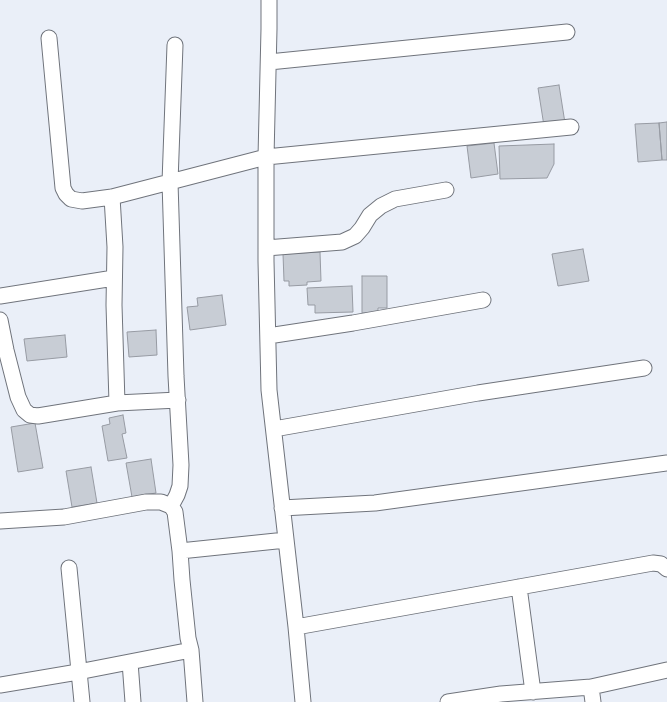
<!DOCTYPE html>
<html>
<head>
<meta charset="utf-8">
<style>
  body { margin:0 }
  canvas { display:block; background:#eaeff8 }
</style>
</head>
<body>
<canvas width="667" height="702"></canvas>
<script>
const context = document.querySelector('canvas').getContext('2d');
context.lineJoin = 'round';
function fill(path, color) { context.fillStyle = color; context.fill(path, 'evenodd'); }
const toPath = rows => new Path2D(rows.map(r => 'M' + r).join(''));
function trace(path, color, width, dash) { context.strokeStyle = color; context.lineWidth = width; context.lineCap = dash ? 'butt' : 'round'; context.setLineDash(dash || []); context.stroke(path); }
const building = toPath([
  [559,85,565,123,544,126,538,88,559,85],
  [667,122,667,160,662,160,659,123,667,122],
  [659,123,662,160,638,162,635,124,659,123],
  [494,143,498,174,471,178,467,146,494,143],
  [554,144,554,164,547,178,500,179,499,146,554,144],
  [583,249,589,281,558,286,552,254,583,249],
  [320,252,321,281,307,282,307,285,289,286,289,281,284,281,283,254,320,252],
  [362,276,387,276,387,308,378,308,378,313,362,313,362,276],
  [352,286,353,312,315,313,315,305,308,305,307,288,352,286],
  [222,295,226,325,190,330,187,307,198,306,197,298,222,295],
  [156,330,157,355,129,357,127,332,156,330],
  [65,335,67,357,27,361,24,339,65,335],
  [123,415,126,433,122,434,127,458,108,461,102,426,110,424,109,418,123,415],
  [35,423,43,468,18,472,11,427,35,423],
  [151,459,156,493,132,497,126,463,151,459],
  [91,467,97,503,72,507,66,471,91,467]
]);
fill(building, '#c8cdd5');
trace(building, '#979ba3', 1);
const street = toPath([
  [269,0,269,29,266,157,266,261,269,390,296,627,303,702],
  [49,38,63,188,66,194,71,199,82,201,112,197,266,157,571,127],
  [269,62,567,32],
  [112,197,115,247,114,305,117,403],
  [266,248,342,242,355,236,362,228,370,215,381,206,395,199,446,190],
  [0,296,114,278],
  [0,320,6,350,18,397,24,410,30,415,38,416,117,403,178,400],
  [268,336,353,323,483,300],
  [274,429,478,393,644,368],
  [171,506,177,495,180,486,181,465,176,376,170,182,175,45],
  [282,508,375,503,667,463],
  [0,521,64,517,146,502,161,502,171,506,175,512,180,551,182,580,188,638,191,650,195,702],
  [180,551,286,540],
  [69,568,82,702],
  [519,587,533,692],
  [296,627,653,563,661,564,667,569],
  [130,662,133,702],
  [0,685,78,672,191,650],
  [591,687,593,702],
  [448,702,501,694,591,687,667,670]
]);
trace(street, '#70747c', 17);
trace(street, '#fff', 15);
</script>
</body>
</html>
